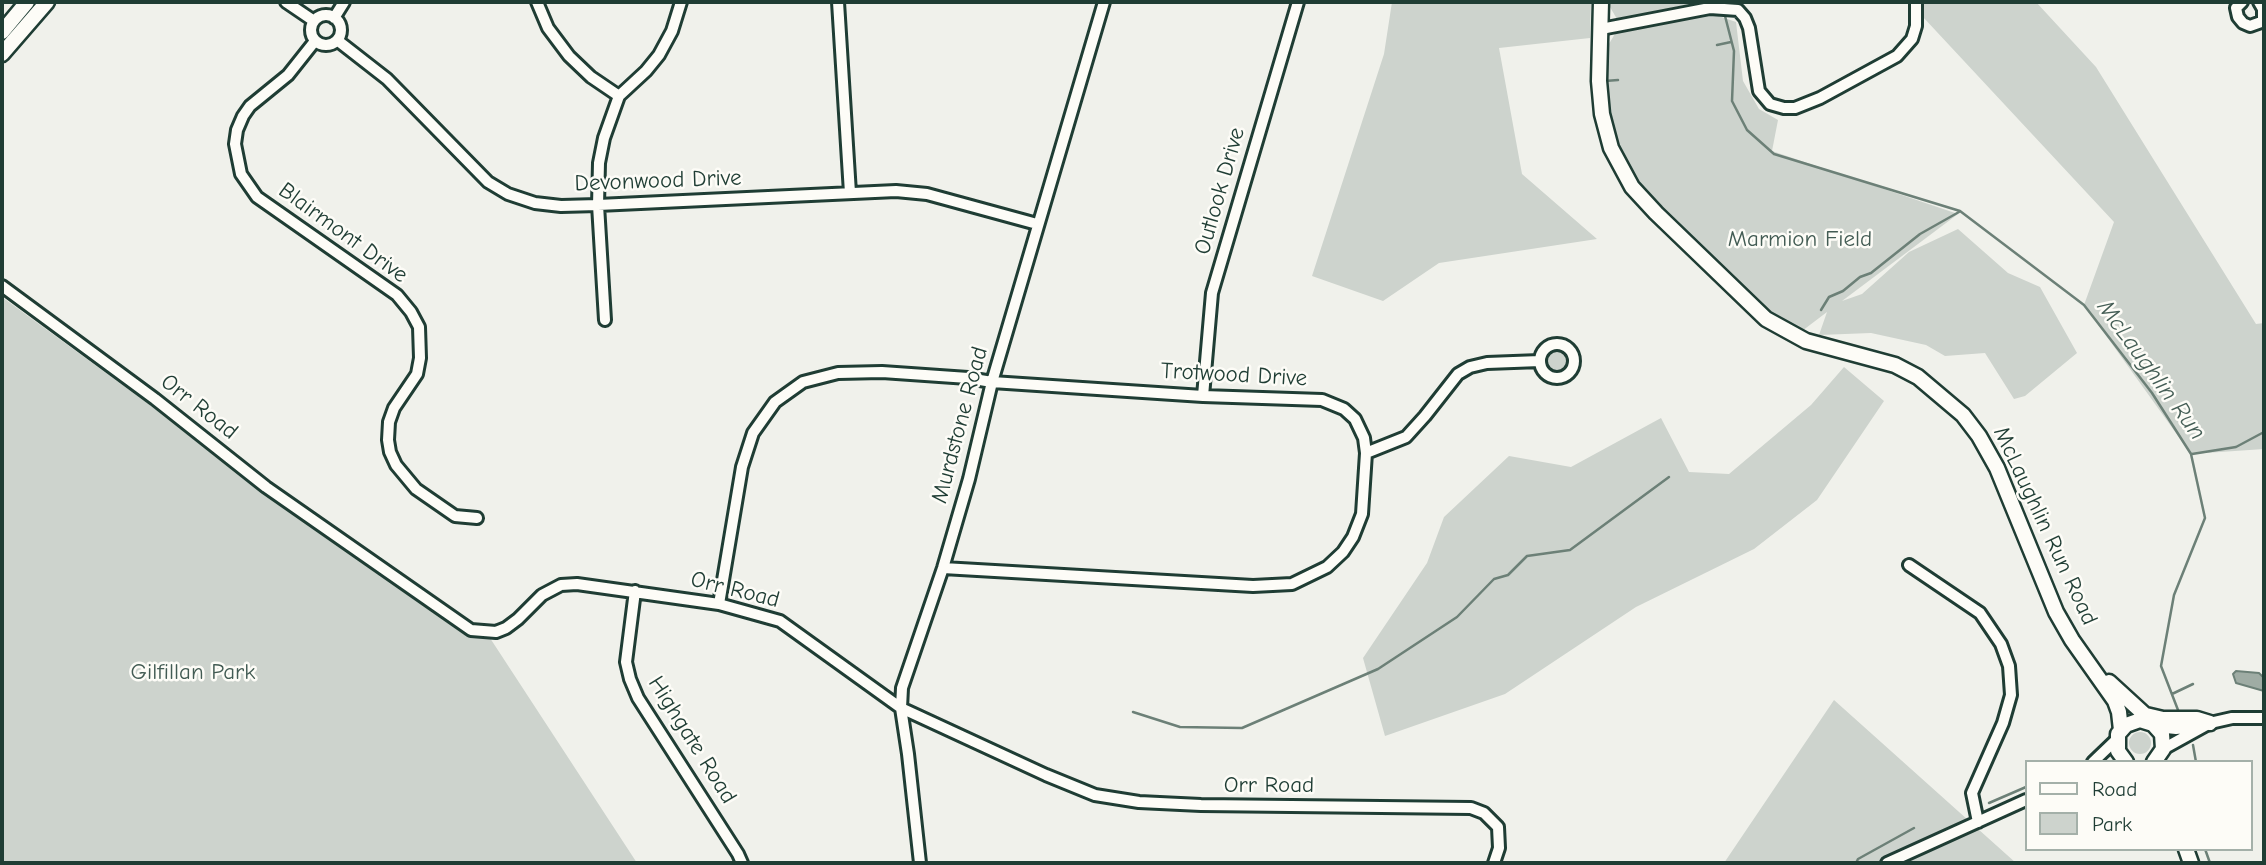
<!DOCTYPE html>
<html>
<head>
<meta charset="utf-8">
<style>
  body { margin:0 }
  #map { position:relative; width:2266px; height:865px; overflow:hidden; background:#f0f1eb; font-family:"Comic Neue",sans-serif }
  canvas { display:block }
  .frame { position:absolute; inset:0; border:4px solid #1f3d34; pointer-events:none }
  .legend { position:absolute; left:2025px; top:760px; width:228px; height:91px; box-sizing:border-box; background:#fdfcf7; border:2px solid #a4b0a9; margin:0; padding:9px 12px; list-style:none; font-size:21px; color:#1f3d34 }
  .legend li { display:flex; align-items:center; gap:14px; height:35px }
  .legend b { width:35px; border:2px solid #a4b0a9 }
</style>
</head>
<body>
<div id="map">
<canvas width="2266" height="865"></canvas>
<div class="frame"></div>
<ul class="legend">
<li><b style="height:9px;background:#fdfcf7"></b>Road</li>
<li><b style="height:19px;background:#cdd3cd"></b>Park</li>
</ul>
</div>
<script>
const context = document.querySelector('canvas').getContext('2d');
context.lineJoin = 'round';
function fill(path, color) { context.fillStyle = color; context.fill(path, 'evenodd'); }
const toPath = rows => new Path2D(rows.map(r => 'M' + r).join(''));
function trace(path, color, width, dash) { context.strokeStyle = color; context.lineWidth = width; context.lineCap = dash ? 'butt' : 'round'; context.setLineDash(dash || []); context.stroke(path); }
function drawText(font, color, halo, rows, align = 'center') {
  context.font = font + ' "Comic Neue",sans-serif'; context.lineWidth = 5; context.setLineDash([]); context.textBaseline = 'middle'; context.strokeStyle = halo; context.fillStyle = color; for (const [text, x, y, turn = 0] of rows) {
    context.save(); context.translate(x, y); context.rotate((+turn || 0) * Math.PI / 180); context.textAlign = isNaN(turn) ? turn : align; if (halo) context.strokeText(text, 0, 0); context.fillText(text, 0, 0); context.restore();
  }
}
fill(toPath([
  [1392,2,1591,2,1590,38,1499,48,1522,174,1597,239,1439,263,1383,301,1312,276,1384,54],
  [1607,2,1700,2,1617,19],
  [1909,2,2036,2,2096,67,2256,324,2264,323,2264,449,2191,454,2084,305,2114,222],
  [1707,12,1736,22,1743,81,1759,109,1778,120,1772,151,1958,214,1842,301,1862,294,1909,252,1958,229,2008,273,2040,287,2077,353,2025,396,2014,399,1985,353,1945,356,1926,345,1871,333,1819,335,1827,312,1802,331,1774,316,1668,215,1624,164,1609,117,1606,49,1616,32],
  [2,297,466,636,490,638,637,863,2,863],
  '1546 361a11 11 0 1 1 22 0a11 11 0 1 1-22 0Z',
  [1844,367,1884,401,1817,500,1754,549,1636,607,1505,694,1385,736,1363,658,1427,563,1444,517,1509,456,1571,467,1661,418,1689,472,1729,474,1811,405],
  [1834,700,2016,863,1724,863],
  '2129 743a11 11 0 1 1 22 0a11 11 0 1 1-22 0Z'
]), '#cdd3cd');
const water = toPath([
  [2236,671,2259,673,2264,678,2264,691,2236,683,2233,674,2236,671]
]);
fill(water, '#9faca4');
trace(water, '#6c8077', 2);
trace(toPath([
  [1724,12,1734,51,1732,101,1747,130,1774,154,1960,211,2084,305,2152,393,2191,454,2205,518,2174,595,2161,666,2178,710],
  [1717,45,1731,42],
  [1605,81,1618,80],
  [1821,310,1829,297,1843,291,1860,277,1871,273,1920,234,1959,212],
  [2192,454,2236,447,2264,432],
  [2172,694,2193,684],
  [1133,712,1180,727,1242,728,1378,669,1457,617,1494,579,1508,575,1527,556,1570,550,1669,477],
  [2193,745,2196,762],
  [1989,803,2026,787],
  [2205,849,2210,863],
  [1856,863,1858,859,1914,828]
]), '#6c8077', 2.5);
const minor = toPath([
  [286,2,314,21],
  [537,2,548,28,569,56,591,77,619,96,646,71,659,55,672,31,681,2],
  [838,2,850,193],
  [2242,2,2236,8,2238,17,2243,23,2250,26,2264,21],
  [2259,2,2263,9,2263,20],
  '311 30a15 15 0 1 1 30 0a15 15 0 1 1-30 0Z',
  [334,18,344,2],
  [1601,29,1710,8,1738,10,1745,18,1749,28,1759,91,1770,104,1784,108,1795,108,1820,98,1897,56,1912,39,1916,26,1916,2],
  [337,40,387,79,488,182,508,194,535,203,561,206,598,205,896,191,927,194,1037,224],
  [315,41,288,75,250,106,243,116,237,130,235,144,241,174,257,197,397,295,411,312,419,327,420,358,417,374,394,408,389,422,388,440,390,452,396,465,416,489,455,516,477,518],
  [2,286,155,399,266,487,471,630,496,632,506,628,518,619,542,595,561,585,577,584,719,604,780,621,901,708,1046,775,1095,795,1139,802,1201,805,1471,808,1484,813,1498,827,1499,848,1494,863],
  [605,320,598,205,599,163,604,138,619,96],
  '1540 361a17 17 0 1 1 34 0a17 17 0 1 1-34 0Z',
  [1203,396,1212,293,1298,2],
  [1366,453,1406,437,1425,416,1458,374,1470,367,1487,363,1540,361],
  [1909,565,1980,613,2001,644,2009,666,2011,695,2003,723,1972,793,1978,822],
  [635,591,626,662,630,679,638,698,738,854,742,863],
  [719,604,742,467,753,433,775,402,803,382,838,373,882,372,968,378,992,382,1203,396,1322,400,1344,409,1355,419,1364,438,1366,453,1362,514,1353,537,1343,552,1327,567,1292,584,1253,586,943,568],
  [2157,727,2176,729,2194,727],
  [2163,749,2210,723,2232,718,2264,718],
  [2093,762,2117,739],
  [920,863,908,754,901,708,902,688,943,568,969,479,992,382,1104,2],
  [1887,863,2026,800]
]);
const major = toPath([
  [1601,2,1599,81,1602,114,1611,148,1632,187,1656,213,1766,319,1806,341,1895,365,1918,377,1963,415,1979,436,1997,468,2056,612,2072,640,2115,701,2119,712,2121,730],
  [2,32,27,2],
  [2,54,47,2],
  [2109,682,2144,714,2148,721],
  [2146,715,2163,719,2197,719,2210,723],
  [2126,762,2118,751,2118,734,2126,725,2140,720,2153,724,2162,734,2163,749,2154,762],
  [2186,849,2191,863]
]);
trace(minor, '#1f3d34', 16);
trace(major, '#1f3d34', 19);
trace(minor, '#fdfcf7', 10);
trace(major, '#fdfcf7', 14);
drawText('23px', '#1f3d34', '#fdfcf7', [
  ["Devonwood Drive",658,181,-2],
  ["Outlook Drive",1220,191,-74],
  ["Blairmont Drive",343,233,36],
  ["Trotwood Drive",1234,375,3],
  ["Orr Road",199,407,38],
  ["Murdstone Road",960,425,-75],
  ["McLaughlin Run Road",2045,526,65],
  ["Orr Road",735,590,14],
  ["Highgate Road",692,740,58],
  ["Orr Road",1269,785]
]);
drawText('23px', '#425b53', '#fdfcf7', [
  ["Marmion Field",1800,239],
  ["Gilfillan Park",193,672]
]);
drawText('italic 24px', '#455e56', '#fdfcf7', [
  ["McLaughlin Run",2151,370,54]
]);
</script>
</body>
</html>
